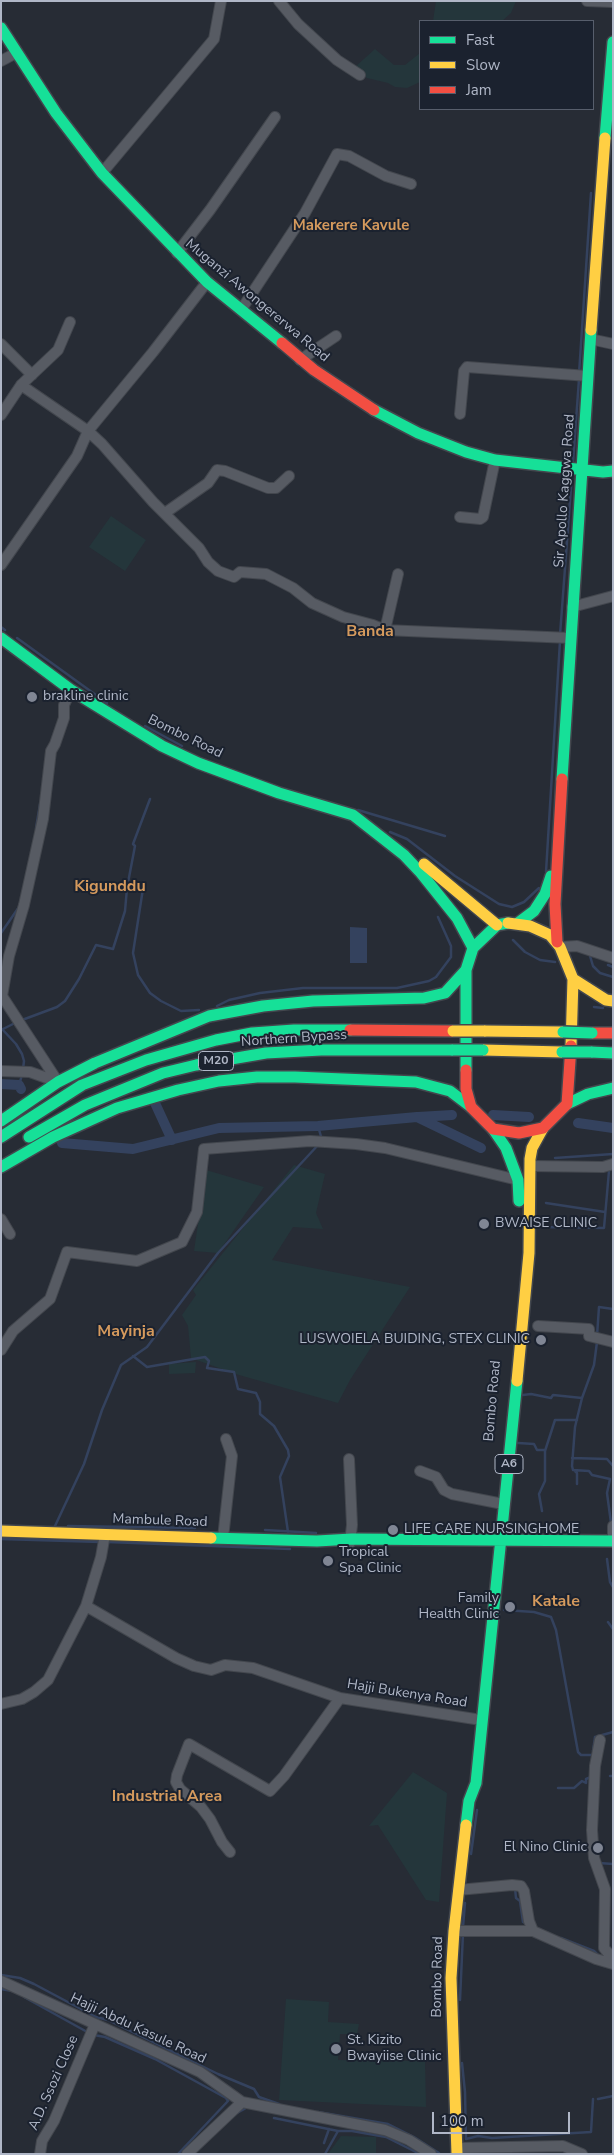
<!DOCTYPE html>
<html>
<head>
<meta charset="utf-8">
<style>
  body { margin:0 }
  #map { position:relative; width:614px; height:2155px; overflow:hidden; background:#272c35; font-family:"Nunito Sans",sans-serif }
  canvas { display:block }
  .frame { position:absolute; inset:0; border:2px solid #b0b7c7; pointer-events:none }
  .legend { position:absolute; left:419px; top:20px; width:175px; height:90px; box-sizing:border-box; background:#1b222f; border:1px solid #575e6c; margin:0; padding:6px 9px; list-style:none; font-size:15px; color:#b0b7c7 }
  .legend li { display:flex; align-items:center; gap:10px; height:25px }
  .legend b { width:25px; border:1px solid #575e6c }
  .scale { position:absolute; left:432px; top:2112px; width:138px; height:22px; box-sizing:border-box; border:2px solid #b0b7c7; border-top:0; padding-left:6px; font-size:15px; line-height:18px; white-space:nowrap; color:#b0b7c7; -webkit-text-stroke:4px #1b222f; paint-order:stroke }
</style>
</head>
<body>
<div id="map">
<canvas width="614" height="2155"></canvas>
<div class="frame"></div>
<ul class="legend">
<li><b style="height:6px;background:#16e098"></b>Fast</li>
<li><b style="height:6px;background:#ffcf43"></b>Slow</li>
<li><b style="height:6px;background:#f24e42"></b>Jam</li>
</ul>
<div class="scale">100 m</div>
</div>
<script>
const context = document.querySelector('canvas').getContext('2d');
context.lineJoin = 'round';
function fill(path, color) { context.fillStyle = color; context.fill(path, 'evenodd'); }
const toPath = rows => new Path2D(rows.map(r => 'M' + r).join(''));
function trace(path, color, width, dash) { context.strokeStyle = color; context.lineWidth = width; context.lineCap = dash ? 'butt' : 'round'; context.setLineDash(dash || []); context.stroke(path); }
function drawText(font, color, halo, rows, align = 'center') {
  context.font = font + ' "Nunito Sans",sans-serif'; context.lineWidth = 4; context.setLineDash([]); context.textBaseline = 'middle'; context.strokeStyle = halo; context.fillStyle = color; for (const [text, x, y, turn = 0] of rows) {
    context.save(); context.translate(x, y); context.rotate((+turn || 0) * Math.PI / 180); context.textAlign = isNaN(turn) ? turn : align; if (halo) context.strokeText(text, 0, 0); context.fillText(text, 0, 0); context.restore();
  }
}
fill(toPath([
  [436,1,516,1,511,13,502,21,433,21],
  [375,49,394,65,405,65,420,53,420,82,407,88,395,87,388,83,367,78,355,67],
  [111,516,146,540,125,571,89,547],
  [294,1165,325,1174,316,1213,323,1229,293,1227,272,1260,410,1287,350,1380,338,1403,239,1375,191,1358,188,1326,182,1315,196,1295,193,1290],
  [206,1170,264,1187,218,1253,194,1251],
  [196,1362,195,1373,169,1374,169,1364],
  [413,1772,447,1793,439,1902,426,1900,378,1825,369,1826],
  [286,1999,329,2002,328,2022,359,2024,357,2034,340,2034,338,2060,425,2061,426,2107,279,2100],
  [341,2136,376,2137,376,2154,328,2154]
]), '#24363b');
fill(toPath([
  [350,927,367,928,367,963,350,963]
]), '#34425e');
trace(toPath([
  [579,374,591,193],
  [573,463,579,379],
  [1,627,5,630],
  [560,635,572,474],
  [17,638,107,703],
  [145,726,182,746],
  [358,810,445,836],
  [36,828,40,804],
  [390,832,407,839,455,876,499,904,512,907,524,902,539,888],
  [546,872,560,641],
  [144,882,133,953,138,975,150,993,161,1001,181,1011,199,1010],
  [1,933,19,907],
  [513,940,525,952,540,960,555,962],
  [590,956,593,966,600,973,613,977],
  [608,965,613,967],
  [217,1006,229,1000,260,993,303,988,397,988,429,981,436,977,451,957,451,946,438,917],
  [594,1007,603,1008],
  [22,1020,57,1007,65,1001,79,979,96,945,113,949,125,911,127,888,135,846,133,844,150,799],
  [2,1029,16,1044,22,1054,24,1061,23,1069],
  [3,1029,17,1022],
  [19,1085,22,1075],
  [318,1126,322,1140],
  [555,1158,613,1154],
  [546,1203,605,1212],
  [540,1227,604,1228,609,1171],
  [597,1336,599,1307,613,1309],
  [597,1342,594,1365,582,1398,575,1427,572,1466,573,1470,589,1471,592,1475,610,1479,607,1493,611,1523],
  [133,1356,147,1367,205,1357,209,1361,207,1368,234,1372,238,1389,256,1393,260,1402,260,1414,274,1426,288,1450,289,1456,280,1477,288,1532],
  [523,1395,531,1394,551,1398,553,1395,582,1398],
  [518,1443,534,1444,537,1450,545,1450],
  [572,1458,607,1459,613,1466],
  [575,1471,577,1473,577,1484],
  [542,1511,539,1494,545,1481,545,1451,555,1420,577,1420],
  [55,1526,84,1464,102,1410,121,1365,147,1347,218,1253,319,1144],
  [68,1526,195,1528],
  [265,1530,316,1533],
  [1,1539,100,1542],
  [108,1542,290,1549],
  [607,1559,610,1582,613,1587],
  [504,1610,534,1612,551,1617,556,1630,578,1752,581,1755,593,1755],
  [608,1622,613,1629],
  [593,1751,595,1737,613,1732],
  [610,1776,613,1776],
  [558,1788,574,1788,582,1781,586,1783,586,1779,591,1777],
  [471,1854,477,1810],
  [599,1863,613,1864],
  [515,1888,516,1898,520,1901,523,1922,525,1923],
  [463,1927,465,1903],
  [561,1938,594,1951,600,1957],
  [1,1975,20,1978,34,1984,96,2017,108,2020,218,2074,254,2089,259,2097,279,2104],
  [1,1989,12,1991],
  [24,1997,89,2033],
  [460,2000,463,1933],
  [94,2035,105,2037,155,2059,226,2098,228,2101,178,2154],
  [462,2063,465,2092,466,2139,478,2136,492,2138,591,2132,593,2099],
  [598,2099,613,2096],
  [318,2112,388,2124,414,2137,439,2153],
  [237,2113,246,2108],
  [274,2118,338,2131,352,2131,386,2137,420,2154],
  [324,2143,329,2129],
  [325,2154,338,2131]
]), '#34425e', 2.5);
trace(toPath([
  [1,1084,19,1085,21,1089],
  [155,1103,172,1140],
  [493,1115,529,1117],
  [418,1117,452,1115],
  [578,1123,613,1128],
  [62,1143,133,1149,219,1128,318,1126,417,1117,481,1148]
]), '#34425e', 10);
const street = toPath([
  [279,1,298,24,337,60,360,75],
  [587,1,613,2],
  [1,61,16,53],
  [102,173,214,39,221,1],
  [177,253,210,210,275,117],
  [241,310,305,213,337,154,349,156,386,176,411,184],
  [590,339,613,344],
  [1,344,32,375],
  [300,360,336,336],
  [21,385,88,431,102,444,153,502,199,548,208,562,218,571,234,577,240,572,266,574,293,588,312,603,343,617,373,625,385,630,570,638],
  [460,414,464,371,467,367,588,376],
  [1,415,21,385,58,350,70,322],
  [165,513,208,483,217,470,225,471,268,488,276,488,289,476],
  [460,517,480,519,483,517,495,460],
  [1,565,77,456,88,431,153,352,207,282],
  [572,607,613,596],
  [385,630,398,574],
  [560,947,577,946,613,958],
  [1,1071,30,1072,58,1082],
  [58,1082,2,996,9,956,24,905,43,819,51,751,55,744,64,718,64,705,71,690],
  [530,1166,603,1167,613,1164],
  [1,1219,10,1234],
  [538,1326,589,1329,589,1336,613,1342],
  [1,1350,13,1331,50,1299,67,1252,137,1261,182,1242,197,1212,204,1149,310,1141,356,1144,385,1148,518,1180],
  [349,1459,352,1525,350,1543],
  [420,1471,436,1477,444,1490,452,1494,498,1503],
  [223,1538,232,1456,226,1439],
  [613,1541,613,1526],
  [86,1606,176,1658,194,1666,211,1670,225,1665,253,1668,340,1698,475,1719],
  [1,1704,22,1699,34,1692,48,1680,86,1606,101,1557,105,1534],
  [600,1740,595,1766,592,1830,594,1858,605,1889,604,1948,613,1959],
  [230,1852,222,1842,210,1819,201,1807,180,1789,176,1782,177,1775,189,1744,270,1791,284,1776,340,1698],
  [458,1890,512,1885,521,1886,524,1891,529,1921,533,1931],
  [454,1931,533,1931,596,1959,613,1964],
  [1,1981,200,2072,242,2102,385,2130,409,2140,431,2154],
  [457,2148,563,2146,582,2154],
  [40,2154,42,2141,54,2121,95,2024],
  [187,2154,242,2102]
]);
const fast = toPath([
  [1,28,56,113,102,173,207,282,282,343],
  [605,138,613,42],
  [374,410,418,433,466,452,495,460,603,472,613,471],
  [1,638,71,690,162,746,198,763,279,793,353,815,404,855,421,873,457,918,473,948],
  [562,779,591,330],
  [518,923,534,911,545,894,551,876],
  [591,1052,613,1053],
  [466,1070,466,970,473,948,497,925,508,923],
  [567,1104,588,1094,613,1088],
  [1,1121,58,1082,95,1063,209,1016,263,1006,313,1001,424,998,445,993,466,970],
  [493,1129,506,1148,518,1180,519,1201],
  [1,1137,82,1085,146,1060,216,1040,252,1033,294,1030,350,1030],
  [29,1137,85,1105,163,1073,196,1065,266,1053,321,1050,453,1050],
  [1,1167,53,1137,117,1108,178,1090,219,1081,257,1077,295,1077,416,1082,450,1091,471,1107],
  [211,1538,317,1541,352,1539,613,1541],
  [466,1825,469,1801,476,1783,517,1381]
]);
const slow = toPath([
  [591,330,605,138],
  [424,864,497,925],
  [508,923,530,926,550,935,560,947,573,979,571,1046],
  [573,979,606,1000,613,1001],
  [484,1031,563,1032],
  [483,1050,562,1052],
  [517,1381,529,1253,530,1159,532,1148,543,1128],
  [1,1531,211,1538],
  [457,2154,451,1978,454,1931,466,1825]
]);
const jam = toPath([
  [282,343,314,370,374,410],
  [557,942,555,904,562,779],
  [350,1030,453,1031],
  [592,1033,613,1033],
  [466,1070,466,1089,471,1107,493,1129,519,1133,543,1128,567,1104,571,1046]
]);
trace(street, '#43474e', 12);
trace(fast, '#43474e', 14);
trace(slow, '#43474e', 14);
trace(jam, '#43474e', 14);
trace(street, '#575b63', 10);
trace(fast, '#16e098', 11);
trace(slow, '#ffcf43', 11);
trace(jam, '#f24e42', 11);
const fastBridge = toPath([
  [563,1032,592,1033],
  [453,1050,483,1050],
  [562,1052,591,1052]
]);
const slowBridge = toPath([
  [453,1031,484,1031]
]);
trace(fastBridge, '#444850', 14, []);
trace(slowBridge, '#444850', 14, []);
trace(fastBridge, '#16e098', 11);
trace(slowBridge, '#ffcf43', 11);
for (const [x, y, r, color] of [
  [32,697,6,"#808694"],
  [484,1224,6,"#808694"],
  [541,1340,6,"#808694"],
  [393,1530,6,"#808694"],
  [328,1561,6,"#808694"],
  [510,1607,6,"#808694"],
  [598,1848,6,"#808694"],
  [336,2049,6,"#808694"]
]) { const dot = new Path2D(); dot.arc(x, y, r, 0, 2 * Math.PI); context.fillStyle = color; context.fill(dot); trace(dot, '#1b222f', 2); }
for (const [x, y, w] of [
  [216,1061,35],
  [509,1464,28]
]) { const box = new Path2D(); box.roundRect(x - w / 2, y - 9.5, w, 19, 4); context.fillStyle = '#1b222f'; context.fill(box); trace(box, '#b0b7c7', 1); }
drawText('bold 12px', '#b0b7c7', null, [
  ["M20",216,1061],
  ["A6",509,1464]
]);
drawText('14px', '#b0b7c7', '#1b222f', [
  ["Muganzi Awongererwa Road",257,301,40],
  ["Sir Apollo Kaggwa Road",565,491,-86],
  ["Bombo Road",185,737,26],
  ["Northern Bypass",294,1039,-4],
  ["Bombo Road",493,1401,-85],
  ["Mambule Road",160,1521,2],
  ["Hajji Bukenya Road",407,1694,9],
  ["Bombo Road",438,1977,-89],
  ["Hajji Abdu Kasule Road",138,2029,25],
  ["A.D. Ssozi Close",54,2083,-66]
]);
drawText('14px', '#b0b7c7', '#1b222f', [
  ["brakline clinic",43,697],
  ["BWAISE CLINIC",495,1224],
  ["LUSWOIELA BUIDING, STEX CLINIC",530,1340,"right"],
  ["LIFE CARE NURSINGHOME",404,1530],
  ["Tropical",339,1553],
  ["Spa Clinic",339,1569],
  ["Family",499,1599,"right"],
  ["Health Clinic",499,1615,"right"],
  ["El Nino Clinic",587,1848,"right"],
  ["St. Kizito",347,2041],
  ["Bwayiise Clinic",347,2057]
], 'left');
drawText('bold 15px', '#d59a5d', '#1b222f', [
  ["Makerere Kavule",351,226]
]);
drawText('bold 16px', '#d59a5d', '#1b222f', [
  ["Banda",370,632],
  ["Kigunddu",110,887],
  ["Mayinja",126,1332],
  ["Katale",556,1602],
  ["Industrial Area",167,1797]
]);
</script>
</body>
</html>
